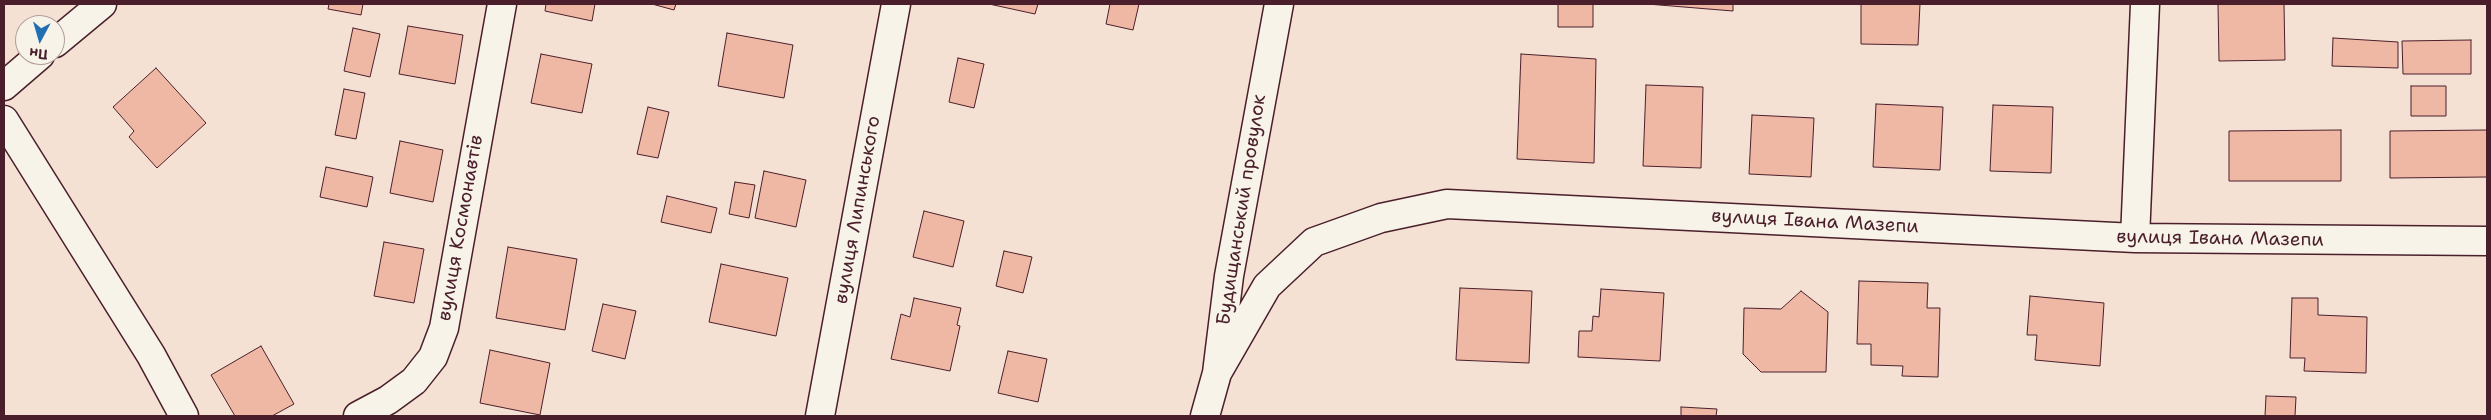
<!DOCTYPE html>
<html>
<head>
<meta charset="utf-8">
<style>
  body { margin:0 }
  #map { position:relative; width:2491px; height:420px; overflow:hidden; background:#f5e1d4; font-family:"Shantell Sans",sans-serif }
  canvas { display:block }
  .frame { position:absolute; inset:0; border:5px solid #4a1f2b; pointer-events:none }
  .north { position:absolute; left:15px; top:15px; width:50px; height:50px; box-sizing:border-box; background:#f7f3e8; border:1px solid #b29e9c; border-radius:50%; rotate:186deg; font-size:14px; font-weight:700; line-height:20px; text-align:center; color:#4a1f2b }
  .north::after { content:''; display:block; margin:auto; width:18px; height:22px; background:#1f6fb2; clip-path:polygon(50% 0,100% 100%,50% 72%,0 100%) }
</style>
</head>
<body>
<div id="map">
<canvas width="2491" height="420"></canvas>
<div class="frame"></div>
<div class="north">Пн</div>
</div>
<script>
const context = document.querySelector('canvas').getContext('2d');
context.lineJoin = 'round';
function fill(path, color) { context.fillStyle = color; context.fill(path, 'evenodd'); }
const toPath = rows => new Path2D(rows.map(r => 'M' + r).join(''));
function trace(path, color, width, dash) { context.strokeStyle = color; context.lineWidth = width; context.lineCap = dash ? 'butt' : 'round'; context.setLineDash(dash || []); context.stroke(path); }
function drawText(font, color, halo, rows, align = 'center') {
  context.font = font + ' "Shantell Sans",sans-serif'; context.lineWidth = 4; context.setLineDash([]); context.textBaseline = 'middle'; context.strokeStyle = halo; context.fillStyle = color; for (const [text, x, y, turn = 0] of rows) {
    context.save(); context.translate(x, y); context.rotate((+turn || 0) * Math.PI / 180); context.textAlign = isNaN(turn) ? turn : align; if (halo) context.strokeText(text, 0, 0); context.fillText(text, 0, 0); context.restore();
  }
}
const building = toPath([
  [329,4,363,4,361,15,328,9,329,4],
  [546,4,595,4,592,21,545,11,546,4],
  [652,4,676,4,674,10,652,4],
  [989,4,1038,4,1035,14,989,4],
  [1110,4,1139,4,1133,30,1106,24,1110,4],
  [1558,4,1593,4,1593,27,1558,27,1558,4],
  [1647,4,1733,4,1733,11,1647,4],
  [1861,4,1920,4,1918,45,1861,44,1861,4],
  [2218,4,2284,4,2285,60,2219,61,2218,4],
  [408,26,463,35,455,84,399,74,408,26],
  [353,28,380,34,370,77,344,71,353,28],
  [727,33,793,45,784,98,718,86,727,33],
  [2333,38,2398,42,2398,68,2332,66,2333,38],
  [2471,40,2471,74,2403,74,2402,41,2471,40],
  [541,54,592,64,582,113,531,103,541,54],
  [1521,54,1596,59,1594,163,1517,159,1521,54],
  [958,58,984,64,974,108,949,102,958,58],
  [156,68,206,123,157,168,129,137,134,131,113,107,156,68],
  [1646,85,1703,87,1701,168,1643,166,1646,85],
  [2411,86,2446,86,2446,116,2411,116,2411,86],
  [344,89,365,93,356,139,335,135,344,89],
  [1876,104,1943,107,1940,170,1873,167,1876,104],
  [1993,105,2053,107,2051,173,1990,171,1993,105],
  [648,107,669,112,658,158,637,154,648,107],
  [1752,115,1814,118,1811,177,1749,174,1752,115],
  [2341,130,2341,181,2229,181,2229,131,2341,130],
  [2487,130,2487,177,2390,178,2390,131,2487,130],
  [400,141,443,150,433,202,390,193,400,141],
  [326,167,373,177,367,207,320,197,326,167],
  [764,171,806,180,796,227,755,218,764,171],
  [735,182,755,185,749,218,729,214,735,182],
  [667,196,717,208,711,233,661,222,667,196],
  [924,211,964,221,953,267,913,257,924,211],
  [384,242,424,249,414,303,374,296,384,242],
  [508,247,577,259,565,330,496,318,508,247],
  [1004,251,1032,257,1023,293,996,286,1004,251],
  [721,264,788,278,776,336,709,322,721,264],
  [1859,281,1928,283,1927,308,1940,308,1938,377,1902,376,1903,366,1871,365,1871,344,1857,344,1859,281],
  [1460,288,1532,291,1529,363,1456,360,1460,288],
  [1601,289,1664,293,1660,361,1578,357,1579,331,1592,331,1593,316,1599,317,1601,289],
  [1801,291,1828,312,1826,372,1761,372,1743,354,1744,308,1781,309,1801,291],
  [2030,296,2104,303,2100,366,2035,360,2037,335,2027,335,2030,296],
  [914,298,961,308,957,325,960,326,950,371,891,359,901,314,910,317,914,298],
  [2292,298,2318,298,2318,315,2367,317,2366,373,2304,371,2305,358,2290,358,2292,298],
  [603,304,636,311,625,359,592,351,603,304],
  [261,346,294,404,272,416,235,416,211,375,261,346],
  [490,350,550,363,540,415,480,403,490,350],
  [1008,351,1047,359,1038,402,998,393,1008,351],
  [2266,396,2296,397,2295,416,2265,416,2266,396],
  [1681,407,1717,409,1716,416,1681,416,1681,407]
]);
fill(building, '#efb8a5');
trace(building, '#4a1f2b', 1);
const street = toPath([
  [55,43,102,4],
  [4,86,40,55],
  [4,120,151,355,184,416],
  [2135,238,2145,4],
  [1217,373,1267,286,1314,242,1381,218,1447,204,2135,238,2487,241],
  [358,416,388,400,414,381,433,357,444,328,502,4],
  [820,416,896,4],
  [1205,416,1217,373,1229,276,1279,4]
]);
trace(street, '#4a1f2b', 31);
trace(street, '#f7f3e8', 28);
drawText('19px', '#4a1f2b', '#f7f3e8', [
  ["вулиця Липинського",858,210,-80],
  ["Будищанський провулок",1242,210,-81],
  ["вулиця Івана Мазепи",1815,222,3],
  ["вулиця Космонавтів",461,228,-80],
  ["вулиця Івана Мазепи",2220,239,1]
]);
</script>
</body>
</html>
